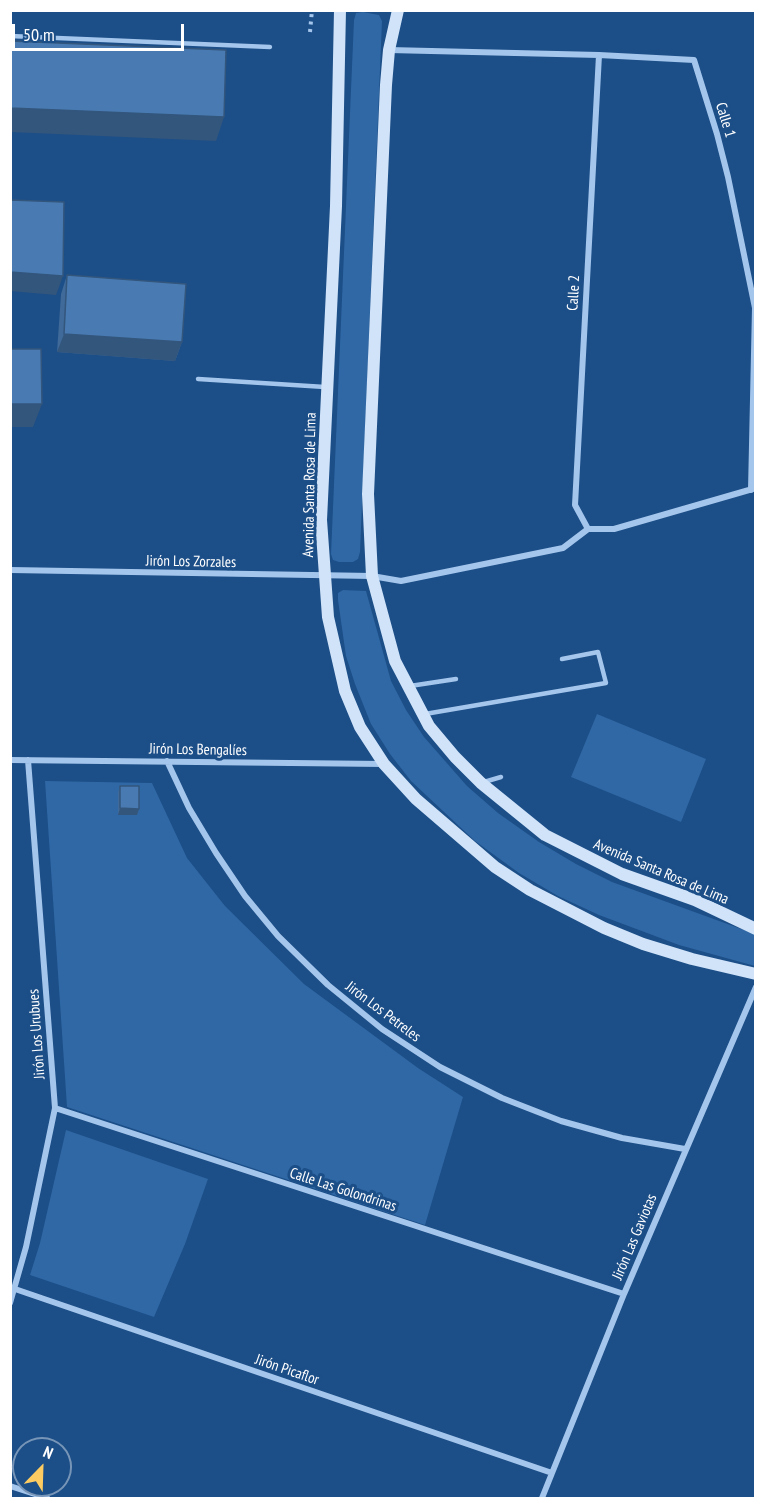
<!DOCTYPE html>
<html>
<head>
<meta charset="utf-8">
<style>
  body { margin:0 }
  #map { position:relative; width:766px; height:1509px; overflow:hidden; background:#1c4e87; font-family:"PT Sans Narrow",sans-serif }
  canvas { display:block }
  .frame { position:absolute; inset:0; border:12px solid #fff; pointer-events:none }
  .north { position:absolute; left:12px; top:1437px; width:60px; height:60px; box-sizing:border-box; background:#1c4e87; border:2px solid #7795b7; border-radius:50%; rotate:23deg; font-size:16px; font-weight:700; line-height:24px; text-align:center; color:#fff }
  .north::after { content:''; display:block; margin:auto; width:21px; height:27px; background:#fccb62; clip-path:polygon(50% 0,100% 100%,50% 72%,0 100%) }
  .scale { position:absolute; left:12px; top:24px; width:172px; height:27px; box-sizing:border-box; border:3px solid #fff; border-top:0; padding-left:8px; font-size:18px; line-height:21px; white-space:nowrap; color:#fff; -webkit-text-stroke:4px #1c4e87; paint-order:stroke }
</style>
</head>
<body>
<div id="map">
<canvas width="766" height="1509"></canvas>
<div class="frame"></div>
<div class="north">N</div>
<div class="scale">50 m</div>
</div>
<script>
const context = document.querySelector('canvas').getContext('2d');
context.lineJoin = 'round';
function fill(path, color) { context.fillStyle = color; context.fill(path, 'evenodd'); }
const toPath = rows => new Path2D(rows.map(r => 'M' + r).join(''));
function trace(path, color, width, dash) { context.strokeStyle = color; context.lineWidth = width; context.lineCap = dash ? 'butt' : 'round'; context.setLineDash(dash || []); context.stroke(path); }
function drawText(font, color, halo, rows, align = 'center') {
  context.font = font + ' "PT Sans Narrow",sans-serif'; context.lineWidth = 6; context.setLineDash([]); context.textBaseline = 'middle'; context.strokeStyle = halo; context.fillStyle = color; for (const [text, x, y, turn = 0] of rows) {
    context.save(); context.translate(x, y); context.rotate((+turn || 0) * Math.PI / 180); context.textAlign = isNaN(turn) ? turn : align; if (halo) context.strokeText(text, 0, 0); context.fillText(text, 0, 0); context.restore();
  }
}
fill(toPath([
  [363,12,379,15,382,21,360,552,358,559,353,562,339,562,333,560,331,554,354,20,356,13],
  [343,590,366,591,391,681,406,710,424,737,467,786,498,813,539,842,576,864,612,882,755,934,755,966,679,945,599,915,558,896,519,873,475,841,411,781,390,754,371,724,355,684,346,656,338,600,338,593],
  [597,714,706,759,681,822,571,777],
  [45,781,152,783,187,858,225,906,304,984,418,1068,463,1097,425,1225,67,1107],
  [66,1130,208,1179,185,1244,154,1317,30,1275,40,1243]
]), '#2f68a5');
trace(toPath([
  [310,32,312,10]
]), '#a4c6ec', 4, [3, 4.5]);
trace(toPath([
  [10,36,270,47],
  [198,379,325,387],
  [410,686,456,679],
  [425,714,606,683,598,652,562,659],
  [484,782,501,777]
]), '#a4c6ec', 4.5);
trace(toPath([
  [389,50,599,55,694,60,717,134,728,177,755,308,751,490],
  [588,529,575,505,599,55],
  [10,570,372,576,401,581,563,548,588,529,614,529,756,488],
  [10,760,384,764],
  [167,761,189,808,216,853,245,896,278,936,328,985,382,1029,440,1067,502,1098,561,1121,622,1138,685,1149],
  [55,1108,624,1294],
  [15,1289,552,1473],
  [10,1303,26,1247,55,1108,28,760],
  [10,1486,47,1498],
  [542,1498,624,1294,756,987]
]), '#a4c6ec', 6);
trace(toPath([
  [340,10,336,206,321,520,328,617,345,691,360,727,384,764,416,799,495,867,530,890,604,928,643,944,692,959,756,974],
  [398,10,389,50,386,85,368,494,372,576,395,661,429,726,455,757,481,783,545,835,622,874,695,900,756,929]
]), '#d0e3f9', 12);
fill(toPath([
  [67,275,182,342,175,361,57,352,61,294],
  [120,786,139,809,137,815,118,815,118,792]
]), '#3f6a99');
fill(toPath([
  [10,108,224,117,216,141,10,132],
  [10,272,63,276,56,295,10,291],
  [64,334,182,342,175,361,57,352],
  [10,404,42,404,33,427,10,427],
  [120,808,139,809,137,815,118,815]
]), '#33567d');
const building = toPath([
  [10,41,226,50,224,117,10,108,10,41],
  [10,200,64,202,63,276,10,272,10,200],
  [67,275,186,284,182,342,64,334,67,275],
  [10,349,41,349,42,404,10,404,10,349],
  [120,786,139,786,139,809,120,808,120,786]
]);
fill(building, '#497bb2');
trace(building, '#33567d', 1.5);
drawText('15px', '#fff', '#1c4e87', [
  ["Calle 1",725,120,73],
  ["Calle 2",574,293,-87],
  ["Avenida Santa Rosa de Lima",310,485,-89],
  ["Jirón Los Zorzales",191,562,1],
  ["Jirón Los Bengalíes",198,750,1],
  ["Avenida Santa Rosa de Lima",661,872,23],
  ["Jirón Los Petreles",383,1012,37],
  ["Jirón Los Urubues",37,1034,-94],
  ["Calle Las Golondrinas",343,1190,18],
  ["Jirón Las Gaviotas",635,1237,-67],
  ["Jirón Picaflor",287,1370,19]
]);
</script>
</body>
</html>
